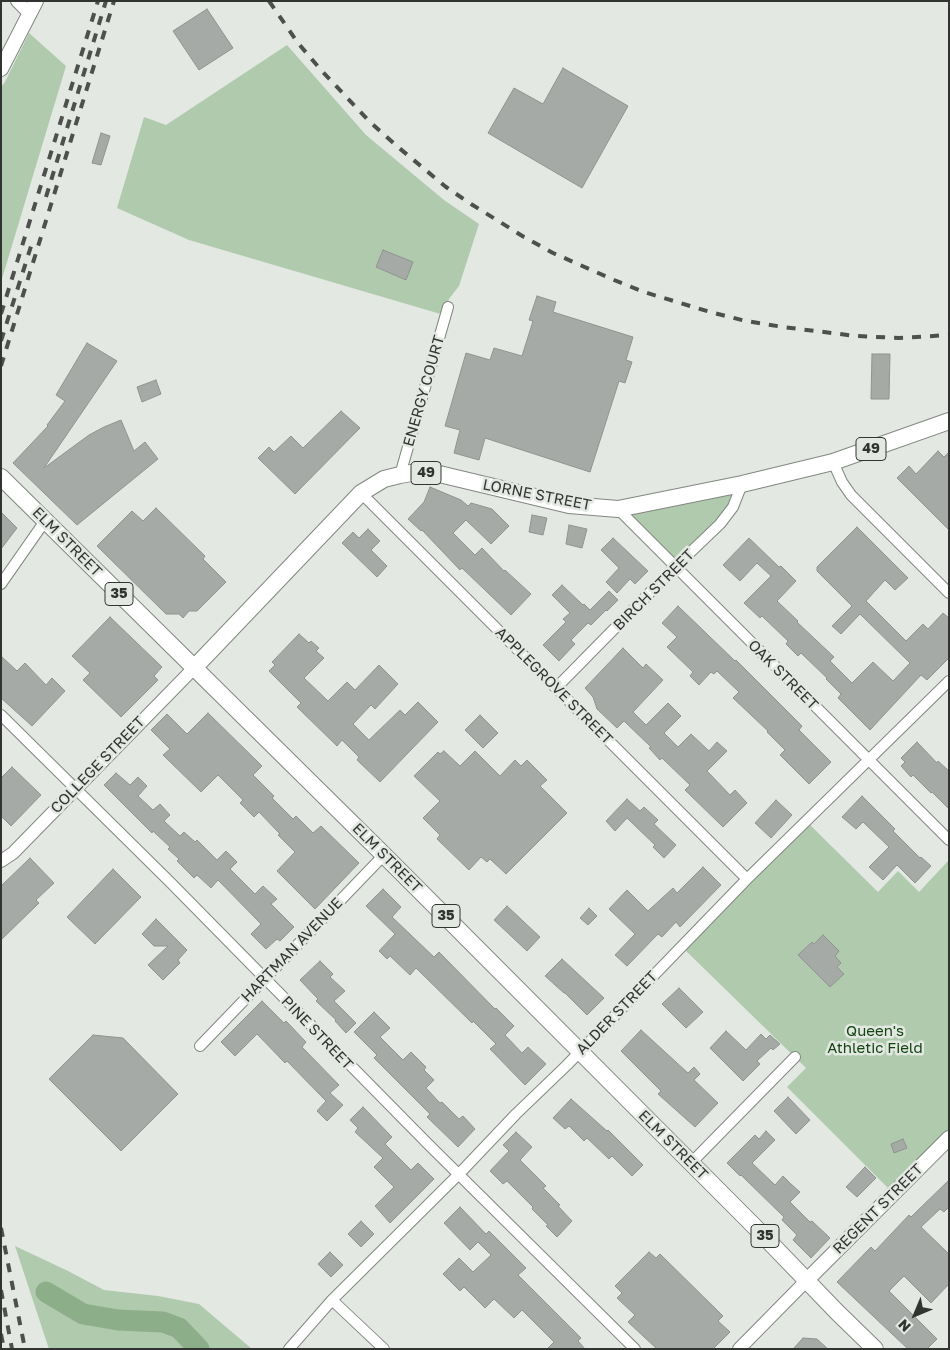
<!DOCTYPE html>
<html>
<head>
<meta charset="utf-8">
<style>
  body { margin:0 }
  #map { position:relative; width:950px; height:1350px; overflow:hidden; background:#e3e8e3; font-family:"Golos Text",sans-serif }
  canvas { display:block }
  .frame { position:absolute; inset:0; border:2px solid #323432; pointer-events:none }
  .north { position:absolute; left:890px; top:1290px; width:50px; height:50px; -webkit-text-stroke:4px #e3e8e3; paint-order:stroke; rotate:225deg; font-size:14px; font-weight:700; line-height:20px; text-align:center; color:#323432 }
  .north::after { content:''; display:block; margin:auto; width:18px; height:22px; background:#323432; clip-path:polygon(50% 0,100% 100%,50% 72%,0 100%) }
</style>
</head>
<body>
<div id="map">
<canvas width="950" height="1350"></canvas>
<div class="frame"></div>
<div class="north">N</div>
</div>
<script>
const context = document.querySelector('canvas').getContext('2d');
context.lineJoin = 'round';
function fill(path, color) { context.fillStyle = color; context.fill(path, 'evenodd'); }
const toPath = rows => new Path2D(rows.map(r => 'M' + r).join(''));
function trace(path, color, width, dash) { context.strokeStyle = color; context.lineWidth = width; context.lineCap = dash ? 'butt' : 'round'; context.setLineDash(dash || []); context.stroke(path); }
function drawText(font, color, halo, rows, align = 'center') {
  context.font = font + ' "Golos Text",sans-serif'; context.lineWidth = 5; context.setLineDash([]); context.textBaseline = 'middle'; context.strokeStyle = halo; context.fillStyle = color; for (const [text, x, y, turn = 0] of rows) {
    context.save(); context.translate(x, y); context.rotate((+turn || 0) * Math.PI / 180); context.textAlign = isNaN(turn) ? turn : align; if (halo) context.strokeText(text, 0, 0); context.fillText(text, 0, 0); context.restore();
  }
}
fill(toPath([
  [29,33,66,66,1,282,1,87,5,82],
  [287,45,366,135,444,200,479,224,459,286,449,299,444,315,189,240,117,208,144,117,166,125],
  [742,483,733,506,674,567,618,510],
  [806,821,878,892,898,871,919,892,949,860,949,1138,895,1195,787,1087,806,1068,683,948],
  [15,1246,68,1271,104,1290,158,1296,199,1304,252,1349,49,1349]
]), '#b0caad');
trace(toPath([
  [46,1292,83,1314,118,1320,163,1322,179,1328,199,1349]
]), '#8cae88', 21);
const building = toPath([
  [207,9,233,48,199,70,173,31,207,9],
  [563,68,628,106,582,188,488,133,514,88,543,104,563,68],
  [101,133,110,136,101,165,92,163,101,133],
  [383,250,413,262,406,280,376,267,383,250],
  [537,296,556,302,553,312,633,337,626,360,632,362,625,383,619,381,590,472,485,438,479,460,454,453,460,430,445,426,466,353,490,360,494,348,522,356,533,321,529,320,537,296],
  [87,343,117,361,44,468,89,435,104,427,121,420,134,451,145,442,158,459,77,525,13,463,48,426,47,425,65,401,56,395,87,343],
  [872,354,890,354,889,399,871,399,872,354],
  [156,380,161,394,142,402,137,387,156,380],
  [341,411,360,428,295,494,258,458,269,447,274,452,291,436,303,448,341,411],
  [938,451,944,457,949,452,949,530,897,478,909,466,916,474,938,451],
  [430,487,461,500,468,506,471,503,492,509,509,526,491,544,466,520,453,533,475,555,482,548,504,571,505,570,531,594,511,615,462,568,460,570,422,530,421,531,408,519,424,502,430,487],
  [156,508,205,556,203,559,226,582,197,611,189,611,183,618,179,614,166,614,97,546,132,511,143,521,156,508],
  [1,512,17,528,1,549,1,512],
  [532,515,547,518,543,535,529,532,532,515],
  [569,525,587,529,582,548,566,544,569,525],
  [857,527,908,578,895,590,885,580,866,601,906,641,923,624,928,629,943,613,949,618,949,658,927,680,921,675,870,730,838,698,841,694,826,679,827,678,801,653,798,656,786,644,788,641,762,616,760,618,744,603,771,576,757,563,740,581,723,565,749,538,779,567,781,566,796,581,777,601,798,621,797,622,834,657,830,661,852,683,873,662,893,681,910,663,860,614,841,634,832,626,852,606,817,571,817,567,857,527],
  [368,529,380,541,371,550,387,566,377,577,342,543,353,532,359,538,368,529],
  [613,538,648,571,635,584,630,579,617,593,606,582,619,568,601,550,613,538],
  [562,585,583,605,584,604,590,610,609,591,618,600,607,611,606,610,591,625,588,623,571,640,575,644,559,661,543,645,566,622,563,619,570,613,552,595,562,585],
  [678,606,735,661,736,660,802,726,799,730,831,762,809,784,780,755,785,750,767,732,768,731,733,698,739,692,717,671,714,674,711,672,699,685,690,676,693,672,667,647,677,637,662,623,678,606],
  [110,617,162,667,154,676,158,680,121,717,83,680,90,673,72,656,110,617],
  [299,634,309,643,311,641,319,648,316,651,324,658,304,678,328,701,347,682,355,690,379,665,398,684,375,709,371,705,353,724,369,740,400,710,405,715,418,702,438,722,380,782,357,760,359,757,342,740,337,746,297,707,301,703,269,671,275,665,272,662,299,634],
  [623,648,643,668,646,664,663,680,633,712,646,725,668,703,681,716,664,733,678,747,691,734,709,751,717,742,727,751,707,771,730,795,735,790,747,803,723,827,685,790,690,785,662,758,660,760,649,748,651,747,624,721,617,728,597,709,593,697,585,688,623,648],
  [1,656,17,671,25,663,46,685,52,678,65,691,32,726,1,698,1,656],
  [208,713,262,766,253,775,274,796,272,798,293,819,296,816,313,833,321,826,359,863,315,909,277,871,295,852,278,835,280,834,259,812,254,817,240,803,243,800,218,775,201,792,163,755,170,749,151,730,167,714,187,734,208,713],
  [480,715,498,733,483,748,465,730,480,715],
  [917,742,937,763,938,761,949,771,949,809,932,792,931,793,913,775,911,777,901,766,905,762,901,758,917,742],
  [444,751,460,766,475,751,500,776,515,760,521,766,527,760,547,780,540,786,567,813,506,874,490,859,487,862,481,857,469,870,437,839,440,835,423,818,440,801,414,776,438,752,440,754,444,751],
  [12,767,41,795,11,826,1,816,1,778,12,767],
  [116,773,130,785,138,777,147,786,138,796,153,810,160,804,170,815,164,821,180,836,184,832,195,842,197,840,217,860,226,851,237,862,230,869,255,894,263,886,277,899,271,904,294,927,280,941,277,939,266,949,251,934,261,924,218,880,211,888,197,875,194,878,177,861,179,859,168,849,170,847,153,831,152,833,104,785,116,773],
  [862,796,895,829,893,831,920,858,921,857,931,866,915,883,897,865,883,880,869,867,889,847,863,822,856,829,842,817,862,796],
  [627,799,640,811,644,807,658,820,654,824,676,845,664,858,653,847,655,845,627,818,615,831,606,821,627,799],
  [776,800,792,815,771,838,755,823,776,800],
  [30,858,54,883,36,900,39,903,1,940,1,886,30,858],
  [703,867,721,885,680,927,676,922,662,937,658,934,627,966,615,955,635,934,609,909,627,890,648,911,673,888,677,893,703,867],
  [113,869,141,897,95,944,67,917,113,869],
  [383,889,401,907,392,917,434,957,439,952,495,1009,496,1008,514,1026,505,1035,522,1053,528,1047,546,1064,525,1085,490,1049,496,1044,473,1021,472,1023,416,968,410,975,390,956,387,959,379,951,395,934,366,906,383,889],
  [507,906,540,937,527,951,494,920,507,906],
  [589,908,597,916,588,925,580,918,589,908],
  [156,919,187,950,178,960,180,963,163,980,148,965,168,946,154,946,142,934,156,919],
  [823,935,839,951,835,956,841,963,837,967,844,974,830,987,798,955,812,942,814,944,823,935],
  [562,959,604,998,587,1015,565,993,564,993,545,976,562,959],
  [320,961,333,974,330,977,345,991,334,1001,356,1023,346,1033,335,1021,336,1020,316,1001,318,999,300,980,320,961],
  [679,988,703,1012,686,1028,662,1004,679,988],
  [262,1001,284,1023,286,1021,306,1042,302,1047,339,1085,330,1093,343,1105,327,1121,317,1111,326,1101,287,1061,285,1063,257,1034,235,1056,221,1042,262,1001],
  [374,1012,390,1028,380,1037,403,1060,411,1052,426,1067,424,1070,434,1080,426,1088,440,1103,442,1102,459,1119,463,1116,475,1129,458,1147,427,1117,430,1114,374,1058,377,1055,354,1032,374,1012],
  [641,1030,688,1073,694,1067,700,1074,694,1080,718,1103,695,1127,658,1094,661,1091,621,1051,641,1030],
  [726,1031,746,1050,761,1034,766,1039,770,1035,780,1044,773,1050,771,1048,757,1061,760,1064,743,1081,710,1048,726,1031],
  [93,1035,123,1038,178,1094,121,1151,49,1079,93,1035],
  [788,1097,810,1120,796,1134,774,1111,788,1097],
  [571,1099,607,1131,608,1130,643,1165,632,1176,612,1156,609,1159,587,1138,584,1141,569,1126,565,1129,553,1118,571,1099],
  [363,1107,392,1137,385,1144,411,1170,418,1163,434,1179,390,1223,375,1206,394,1187,374,1167,383,1158,355,1132,358,1128,350,1120,363,1107],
  [766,1131,775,1140,752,1163,775,1185,783,1176,791,1184,800,1192,790,1202,810,1222,812,1221,830,1238,811,1258,793,1240,797,1235,782,1220,784,1217,741,1175,740,1176,727,1163,755,1135,759,1139,766,1131],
  [516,1132,532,1147,520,1160,546,1186,543,1188,560,1205,558,1206,572,1221,557,1237,546,1226,548,1225,532,1209,533,1207,507,1181,503,1184,490,1171,509,1151,503,1145,516,1132],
  [903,1139,907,1148,894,1153,891,1144,903,1139],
  [865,1167,876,1178,857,1197,846,1187,865,1167],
  [949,1180,949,1207,944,1212,940,1209,921,1227,949,1254,949,1284,931,1303,904,1276,889,1291,937,1339,927,1349,908,1349,837,1282,871,1247,875,1251,909,1215,911,1217,949,1180],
  [460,1207,486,1234,489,1231,526,1268,518,1275,581,1338,578,1341,585,1349,547,1349,554,1342,522,1310,514,1318,494,1299,485,1308,464,1287,460,1291,443,1274,459,1258,473,1272,491,1255,478,1242,470,1250,444,1223,460,1207],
  [361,1221,374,1234,361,1247,348,1234,361,1221],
  [330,1252,343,1265,331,1277,318,1264,330,1252],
  [649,1252,656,1258,660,1254,723,1316,718,1321,730,1332,713,1349,657,1349,628,1322,635,1315,617,1298,622,1293,615,1286,649,1252],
  [803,1338,817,1339,828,1349,793,1349,803,1338]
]);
fill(building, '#a6aaa6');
trace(building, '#909490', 1);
const minor = toPath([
  [833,462,842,482,851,495,949,593],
  [400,475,448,307],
  [361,493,747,879],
  [618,509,949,840],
  [1,584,45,521],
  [556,688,675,567,720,524,733,507,742,484],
  [1,715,170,882,429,1145,635,1349],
  [200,1046,384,855],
  [691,1163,795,1057],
  [332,1300,384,1349],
  [289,1349,332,1300,459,1174,516,1114,567,1065,747,879,949,681]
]);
const tertiary = toPath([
  [17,1,30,14],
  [1,861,13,853,194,668],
  [739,1349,807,1280]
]);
const secondary = toPath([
  [1,69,36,1],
  [807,1280,949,1138]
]);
const primary = toPath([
  [1,477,384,855,755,1227,837,1312,875,1349],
  [194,668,361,493,384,479,400,475,417,472,435,473,569,505,618,509,742,484,833,462,949,421]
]);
trace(minor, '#838782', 12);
trace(tertiary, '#838782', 14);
trace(secondary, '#838782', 16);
trace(primary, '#838782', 18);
trace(minor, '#fff', 10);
trace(tertiary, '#fff', 12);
trace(secondary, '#fff', 14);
trace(primary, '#fff', 16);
trace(toPath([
  [269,1,298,43,321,70,369,121,398,147,446,187,471,204,524,237,553,253,614,280,644,292,710,312,746,321,783,327,856,336,899,338,949,335],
  [46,197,106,1],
  [1,314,98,1],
  [1,341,33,240],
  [1,366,114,1],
  [1,1228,25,1349],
  [1,1290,12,1349],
  [1,1334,4,1349]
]), '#4d504d', 4, [9, 9]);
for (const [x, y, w] of [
  [871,449,30],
  [426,473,30],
  [119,594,28],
  [446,916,28],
  [765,1236,28]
]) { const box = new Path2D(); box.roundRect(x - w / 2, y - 11.5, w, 23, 4); context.fillStyle = '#e3e8e3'; context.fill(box); trace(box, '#323432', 1); }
drawText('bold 14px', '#323432', null, [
  ["49",871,449],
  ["49",426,473],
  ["35",119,594],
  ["35",446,916],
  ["35",765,1236]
]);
drawText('15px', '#323432', '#e3e8e3', [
  ["ENERGY COURT",424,391,-74],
  ["LORNE STREET",537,495,11],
  ["ELM STREET",67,542,45],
  ["BIRCH STREET",654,590,-45],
  ["OAK STREET",783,675,45],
  ["APPLEGROVE STREET",554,686,45],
  ["COLLEGE STREET",98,765,-46],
  ["ELM STREET",387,858,45],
  ["HARTMAN AVENUE",292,950,-46],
  ["ALDER STREET",617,1013,-46],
  ["PINE STREET",317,1033,46],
  ["ELM STREET",673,1145,45],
  ["REGENT STREET",878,1209,-45]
]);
drawText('15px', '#134511', '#e3e8e3', [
  ["Queen's",875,1031],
  ["Athletic Field",875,1048]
]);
</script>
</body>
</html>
